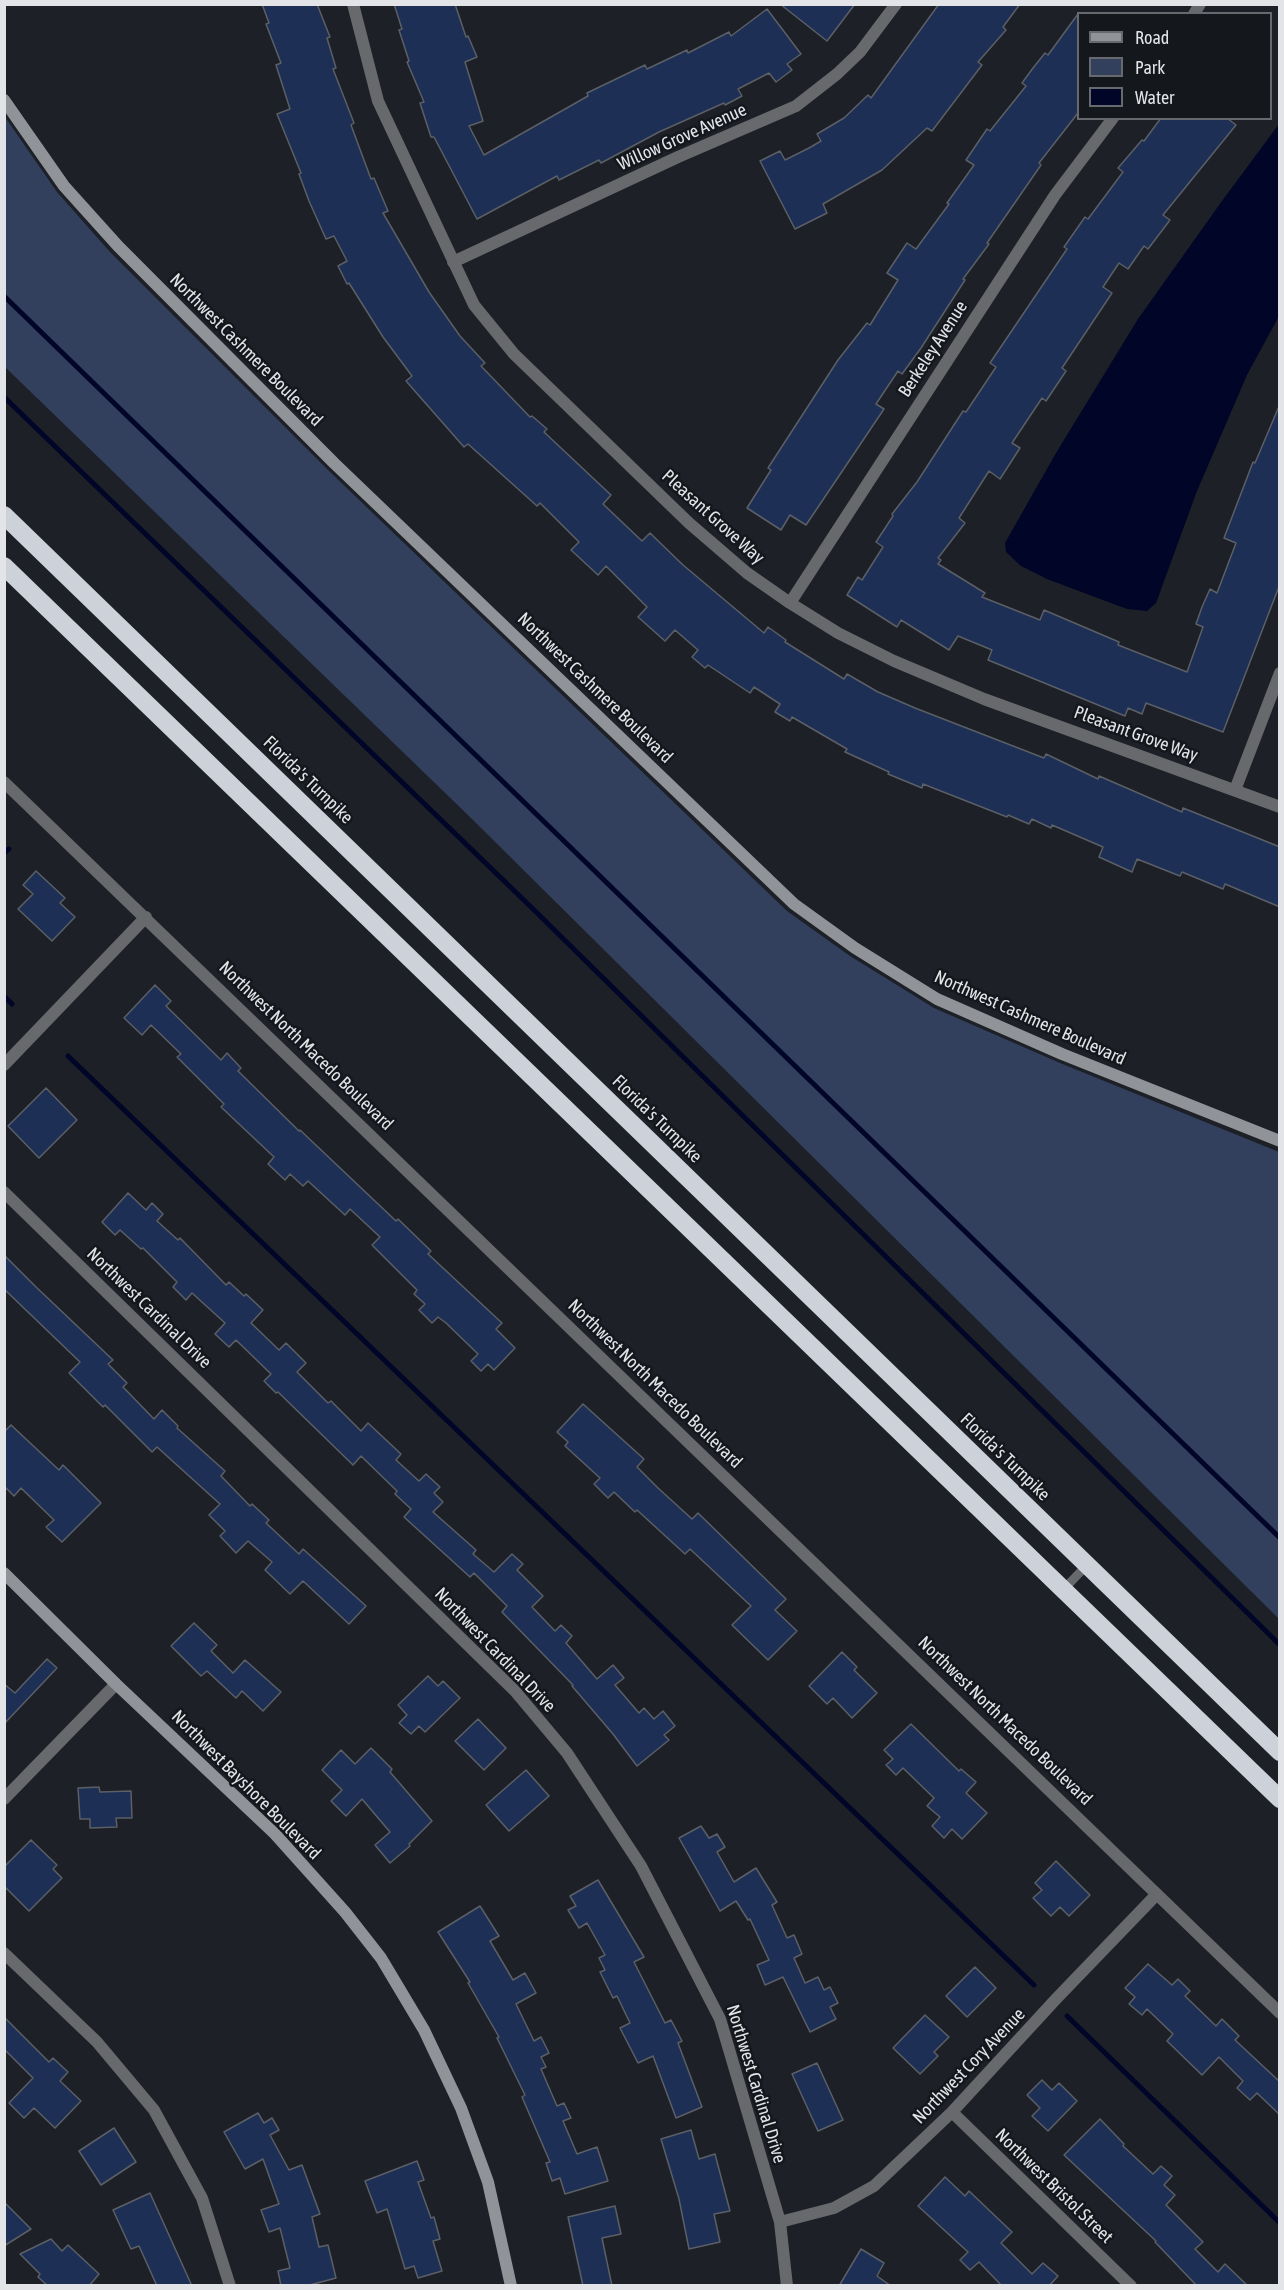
<!DOCTYPE html>
<html>
<head>
<meta charset="utf-8">
<style>
  body { margin:0 }
  #map { position:relative; width:1284px; height:2290px; overflow:hidden; background:#1d2026; font-family:"Asap Condensed",sans-serif }
  canvas { display:block }
  .frame { position:absolute; inset:0; border:6px solid #e2e4e8; pointer-events:none }
  .legend { position:absolute; left:1077px; top:12px; width:195px; height:108px; box-sizing:border-box; background:#14171c; border:2px solid #66696e; margin:0; padding:8px 10px; list-style:none; font-size:18px; color:#e2e4e8 }
  .legend li { display:flex; align-items:center; gap:12px; height:30px }
  .legend b { width:30px; border:2px solid #66696e }
</style>
</head>
<body>
<div id="map">
<canvas width="1284" height="2290"></canvas>
<div class="frame"></div>
<ul class="legend">
<li><b style="height:8px;background:#909398"></b>Road</li>
<li><b style="height:16px;background:#32405e"></b>Park</li>
<li><b style="height:16px;background:#010527"></b>Water</li>
</ul>
</div>
<script>
const context = document.querySelector('canvas').getContext('2d');
context.lineJoin = 'round';
function fill(path, color) { context.fillStyle = color; context.fill(path, 'evenodd'); }
const toPath = rows => new Path2D(rows.map(r => 'M' + r).join(''));
function trace(path, color, width, dash) { context.strokeStyle = color; context.lineWidth = width; context.lineCap = dash ? 'butt' : 'round'; context.setLineDash(dash || []); context.stroke(path); }
function drawText(font, color, halo, rows, align = 'center') {
  context.font = font + ' "Asap Condensed",sans-serif'; context.lineWidth = 5; context.setLineDash([]); context.textBaseline = 'middle'; context.strokeStyle = halo; context.fillStyle = color; for (const [text, x, y, turn = 0] of rows) {
    context.save(); context.translate(x, y); context.rotate((+turn || 0) * Math.PI / 180); context.textAlign = isNaN(turn) ? turn : align; if (halo) context.strokeText(text, 0, 0); context.fillText(text, 0, 0); context.restore();
  }
}
fill(toPath([
  [5,117,57,192,110,252,327,469,787,911,850,956,934,1008,1060,1063,1279,1152,1279,1619,471,818,5,367]
]), '#32405e');
fill(toPath([
  [1279,124,1279,316,1247,375,1197,491,1156,603,1147,611,1127,609,1047,579,1021,566,1006,552,1005,543,1056,453,1138,319,1222,201]
]), '#010527');
trace(toPath([
  [4,296,1280,1538],
  [4,397,531,907,1280,1645],
  [4,853,9,849],
  [4,996,12,1004],
  [68,1056,1034,1985],
  [1067,2016,1280,2223]
]), '#010527', 5);
const building = toPath([
  [262,4,317,4,330,37,327,38,336,68,333,69,354,123,351,125,371,179,374,178,388,211,383,213,429,292,460,336,485,363,481,366,530,417,532,416,547,429,544,432,611,495,603,504,642,541,650,533,683,565,764,633,768,627,786,640,785,642,844,679,847,674,878,692,915,708,1044,758,1046,754,1098,779,1099,776,1182,812,1183,808,1280,847,1280,907,1225,884,1223,889,1182,872,1180,876,1137,859,1132,872,1099,857,1103,847,1052,825,1051,828,1032,819,1029,824,1008,815,1007,817,923,784,922,788,888,774,889,772,845,752,847,749,792,717,790,721,775,712,780,704,754,687,750,693,708,665,705,668,692,657,698,650,675,630,665,641,638,617,647,607,606,566,598,575,571,550,579,542,540,503,537,506,468,444,464,447,406,381,412,376,383,337,349,283,347,284,338,266,347,261,334,236,326,239,309,201,299,174,301,173,277,114,290,109,276,65,281,63,266,24,269,23,262,4],
  [394,4,455,4,466,37,468,36,477,57,465,62,483,121,469,126,484,155,588,96,587,93,645,65,647,69,687,50,688,53,729,32,731,36,767,9,801,54,787,64,792,70,776,82,769,73,738,89,742,96,725,105,724,103,659,132,601,163,599,160,559,180,557,176,477,219,434,137,431,137,420,103,424,102,407,62,409,61,399,30,402,29,394,4],
  [780,4,855,4,827,41,780,4],
  [939,4,1020,4,1003,27,1006,30,978,62,982,65,932,131,927,128,882,170,823,204,827,213,795,229,760,161,780,151,785,160,809,148,821,141,817,134,844,118,868,95,871,98,939,4],
  [1078,14,1078,113,1039,163,1041,165,987,243,989,244,963,279,965,280,921,348,902,374,898,371,876,404,884,409,806,525,790,515,781,530,747,508,771,470,768,468,838,360,867,323,870,325,898,280,887,273,907,243,916,249,949,204,947,203,974,165,966,160,987,129,990,131,1026,86,1022,83,1033,68,1045,53,1048,55,1078,14],
  [1161,118,1227,118,1236,125,1163,215,1170,220,1148,249,1144,246,1128,269,1119,263,1103,287,1112,293,1062,368,1066,371,1046,401,1042,398,1012,443,1020,448,1000,479,989,471,959,518,965,523,938,558,941,560,938,564,985,593,982,597,1040,620,1044,610,1119,642,1118,645,1187,672,1203,627,1196,624,1202,607,1210,589,1217,593,1236,543,1224,538,1253,462,1255,463,1280,404,1280,584,1223,732,1146,703,1142,714,1128,708,1125,716,988,660,992,650,958,636,949,650,901,620,897,627,847,595,858,577,862,580,883,547,876,542,893,516,892,514,917,482,963,411,966,412,996,367,990,363,1067,249,1064,247,1085,217,1088,219,1123,172,1118,168,1142,140,1144,141,1161,118],
  [36,871,65,898,60,903,75,917,52,941,18,909,33,894,23,885,36,871],
  [155,985,171,1001,166,1006,221,1060,227,1053,241,1068,238,1071,299,1131,300,1130,396,1221,398,1219,431,1251,428,1254,502,1323,496,1329,515,1348,494,1370,488,1364,481,1371,471,1361,478,1354,446,1323,438,1317,432,1323,419,1310,425,1304,414,1294,417,1290,372,1245,380,1237,350,1209,345,1215,308,1181,303,1186,290,1174,285,1180,268,1164,274,1157,221,1107,224,1104,177,1057,181,1054,151,1025,142,1035,124,1018,155,985],
  [46,1088,77,1120,39,1158,8,1126,46,1088],
  [128,1193,146,1210,152,1203,163,1214,157,1221,178,1240,180,1238,226,1285,229,1282,244,1296,246,1294,263,1310,251,1323,279,1350,286,1343,306,1363,297,1372,328,1403,331,1401,361,1431,368,1423,401,1454,396,1460,419,1481,426,1474,440,1487,434,1493,443,1502,433,1512,476,1550,473,1554,494,1572,512,1554,523,1564,517,1570,543,1596,532,1607,555,1631,561,1625,572,1636,566,1643,597,1679,613,1665,624,1678,615,1685,639,1713,644,1708,654,1719,663,1711,675,1726,664,1735,669,1740,637,1766,613,1734,572,1686,573,1685,502,1612,507,1606,474,1573,470,1577,404,1517,411,1509,395,1494,397,1491,361,1456,353,1465,278,1392,276,1393,264,1381,271,1374,236,1340,229,1347,215,1334,225,1323,192,1293,186,1300,173,1287,177,1282,143,1248,141,1249,120,1230,115,1235,102,1222,128,1193],
  [4,1255,36,1287,113,1360,108,1364,127,1383,123,1387,154,1419,162,1410,178,1426,177,1428,225,1471,221,1476,250,1506,252,1504,269,1520,266,1523,299,1554,303,1549,366,1606,349,1624,303,1581,290,1594,265,1570,272,1562,248,1541,236,1553,220,1536,225,1531,209,1515,220,1504,157,1447,152,1452,105,1405,103,1407,69,1373,80,1362,4,1289,4,1255],
  [583,1404,644,1459,637,1467,658,1488,692,1519,698,1513,786,1599,775,1610,797,1631,768,1660,732,1625,751,1606,690,1549,685,1554,637,1510,635,1512,614,1492,608,1498,594,1484,600,1478,565,1446,568,1442,557,1432,583,1404],
  [11,1425,59,1470,63,1465,101,1503,62,1542,46,1527,54,1520,21,1488,14,1496,4,1486,4,1432,11,1425],
  [194,1623,217,1645,211,1651,233,1673,245,1660,281,1692,263,1711,242,1691,236,1698,207,1671,201,1676,171,1646,194,1623],
  [842,1652,857,1667,854,1670,877,1693,852,1718,833,1698,827,1704,809,1686,842,1652],
  [47,1659,57,1668,4,1724,4,1684,15,1693,47,1659],
  [428,1676,438,1686,443,1681,460,1698,425,1732,419,1726,411,1734,399,1723,407,1715,398,1705,428,1676],
  [478,1719,506,1748,484,1770,455,1741,478,1719],
  [911,1724,959,1771,961,1769,976,1782,966,1793,987,1813,962,1839,952,1829,944,1838,932,1826,940,1817,927,1806,934,1798,903,1768,896,1775,886,1765,893,1759,884,1750,911,1724],
  [371,1748,392,1769,390,1772,432,1821,409,1844,410,1846,390,1863,375,1845,390,1832,362,1799,346,1816,331,1801,342,1790,322,1770,341,1750,355,1764,371,1748],
  [526,1770,549,1796,509,1831,486,1805,526,1770],
  [99,1787,100,1792,131,1791,132,1818,116,1818,117,1827,90,1828,90,1819,80,1819,78,1788,99,1787],
  [701,1826,709,1838,717,1834,725,1847,717,1852,734,1882,756,1868,777,1902,772,1905,787,1938,794,1935,802,1954,794,1958,805,1983,818,1977,824,1990,830,1987,838,2003,830,2007,836,2019,810,2032,783,1977,765,1985,757,1965,769,1960,750,1919,748,1920,736,1901,720,1911,679,1838,701,1826],
  [31,1840,57,1865,53,1869,62,1878,29,1911,4,1886,4,1867,31,1840],
  [1056,1861,1090,1895,1069,1916,1060,1907,1051,1916,1033,1898,1042,1890,1035,1883,1056,1861],
  [598,1880,644,1957,634,1962,665,2023,671,2020,682,2041,678,2043,702,2107,676,2118,653,2056,638,2063,620,2028,630,2023,617,1996,613,1998,600,1972,605,1970,599,1958,605,1955,587,1923,579,1928,568,1910,576,1906,570,1896,598,1880],
  [480,1906,499,1936,490,1941,513,1980,525,1973,536,1993,516,2004,534,2041,541,2037,549,2053,541,2057,546,2067,541,2069,557,2106,564,2103,571,2118,563,2121,577,2154,597,2147,608,2181,565,2194,560,2178,552,2181,546,2163,550,2162,522,2097,525,2095,497,2038,499,2037,468,1983,470,1982,438,1932,480,1906],
  [1148,1964,1172,1985,1178,1979,1190,1991,1185,1996,1216,2026,1222,2019,1239,2036,1235,2040,1280,2082,1280,2115,1257,2093,1250,2100,1237,2088,1243,2081,1219,2057,1202,2075,1167,2041,1173,2034,1147,2009,1142,2015,1129,2004,1135,1997,1125,1988,1148,1964],
  [975,1967,996,1988,967,2017,946,1996,975,1967],
  [925,2015,949,2037,934,2052,938,2056,920,2074,893,2048,925,2015],
  [4,2017,49,2062,53,2058,68,2072,60,2081,81,2101,55,2128,34,2108,24,2118,9,2103,33,2078,4,2049,4,2017],
  [817,2063,843,2120,818,2131,792,2074,817,2063],
  [1042,2080,1052,2090,1059,2083,1077,2101,1048,2131,1032,2116,1040,2108,1027,2095,1042,2080],
  [258,2113,264,2123,272,2118,279,2130,270,2135,289,2170,302,2165,320,2214,312,2217,319,2247,328,2245,336,2278,306,2286,281,2286,278,2271,290,2268,280,2228,269,2232,261,2210,279,2204,263,2159,245,2169,224,2132,258,2113],
  [1100,2119,1124,2144,1123,2146,1153,2174,1161,2166,1172,2176,1164,2185,1175,2195,1166,2205,1203,2242,1195,2249,1218,2272,1225,2264,1248,2286,1197,2286,1155,2242,1156,2241,1064,2155,1100,2119],
  [114,2128,136,2162,101,2185,79,2151,114,2128],
  [691,2130,699,2159,715,2154,730,2211,714,2214,720,2242,689,2249,679,2199,661,2139,691,2130],
  [417,2161,424,2180,418,2182,431,2218,434,2217,440,2239,433,2241,442,2271,418,2278,414,2266,405,2269,387,2209,377,2213,365,2181,417,2161],
  [945,2177,965,2196,969,2191,1012,2232,1001,2243,1032,2274,1043,2263,1058,2276,1049,2286,1002,2286,979,2262,970,2270,960,2260,968,2252,918,2206,945,2177],
  [150,2193,192,2286,157,2286,139,2246,131,2249,113,2210,150,2193],
  [4,2202,31,2229,4,2246,4,2202],
  [615,2206,621,2234,602,2238,612,2286,583,2286,568,2217,615,2206],
  [51,2239,62,2251,68,2245,99,2274,89,2286,48,2286,38,2277,40,2274,20,2254,51,2239],
  [861,2249,884,2263,877,2276,891,2286,839,2286,861,2249]
]);
fill(building, '#1e2f55');
trace(building, '#5b5f66', 1.5);
trace(toPath([
  [1064,1589,1087,1565]
]), '#67696c', 9);
trace(toPath([
  [353,4,378,101,474,305,514,354,689,523,747,573,790,603,838,633,894,661,984,699,1280,807],
  [1194,14,1200,4],
  [453,262,678,157,796,106,837,74,860,52,896,4],
  [790,603,1055,195,1113,118],
  [4,782,1280,2013],
  [1235,790,1280,673],
  [4,1065,146,917],
  [4,1192,515,1691,567,1753,641,1866,720,2019,780,2222,787,2286],
  [4,1799,116,1684],
  [4,1953,97,2042,154,2110,202,2198,230,2286],
  [952,2112,1131,2286],
  [780,2222,834,2208,874,2186,952,2112,1056,1999,1157,1894]
]), '#67696c', 12);
trace(toPath([
  [4,100,64,186,118,246,334,463,794,904,855,948,937,999,1062,1054,1280,1141],
  [4,1573,116,1684,275,1834,345,1912,381,1958,424,2030,461,2108,488,2182,511,2286]
]), '#909398', 12);
trace(toPath([
  [4,515,1280,1752],
  [4,566,1280,1799]
]), '#cdd1d9', 18);
drawText('18px', '#e2e4e8', '#14171c', [
  ["Willow Grove Avenue",682,137,-24],
  ["Berkeley Avenue",933,349,-57],
  ["Northwest Cashmere Boulevard",246,350,45],
  ["Pleasant Grove Way",713,517,42],
  ["Northwest Cashmere Boulevard",595,688,44],
  ["Pleasant Grove Way",1136,734,20],
  ["Florida's Turnpike",308,780,44],
  ["Northwest Cashmere Boulevard",1030,1018,24],
  ["Northwest North Macedo Boulevard",306,1046,44],
  ["Florida's Turnpike",657,1119,44],
  ["Northwest Cardinal Drive",149,1308,44],
  ["Northwest North Macedo Boulevard",655,1384,44],
  ["Florida's Turnpike",1005,1457,44],
  ["Northwest Cardinal Drive",495,1650,46],
  ["Northwest North Macedo Boulevard",1005,1721,44],
  ["Northwest Bayshore Boulevard",246,1785,45],
  ["Northwest Cory Avenue",969,2066,-46],
  ["Northwest Cardinal Drive",756,2084,73],
  ["Northwest Bristol Street",1054,2186,44]
]);
</script>
</body>
</html>
